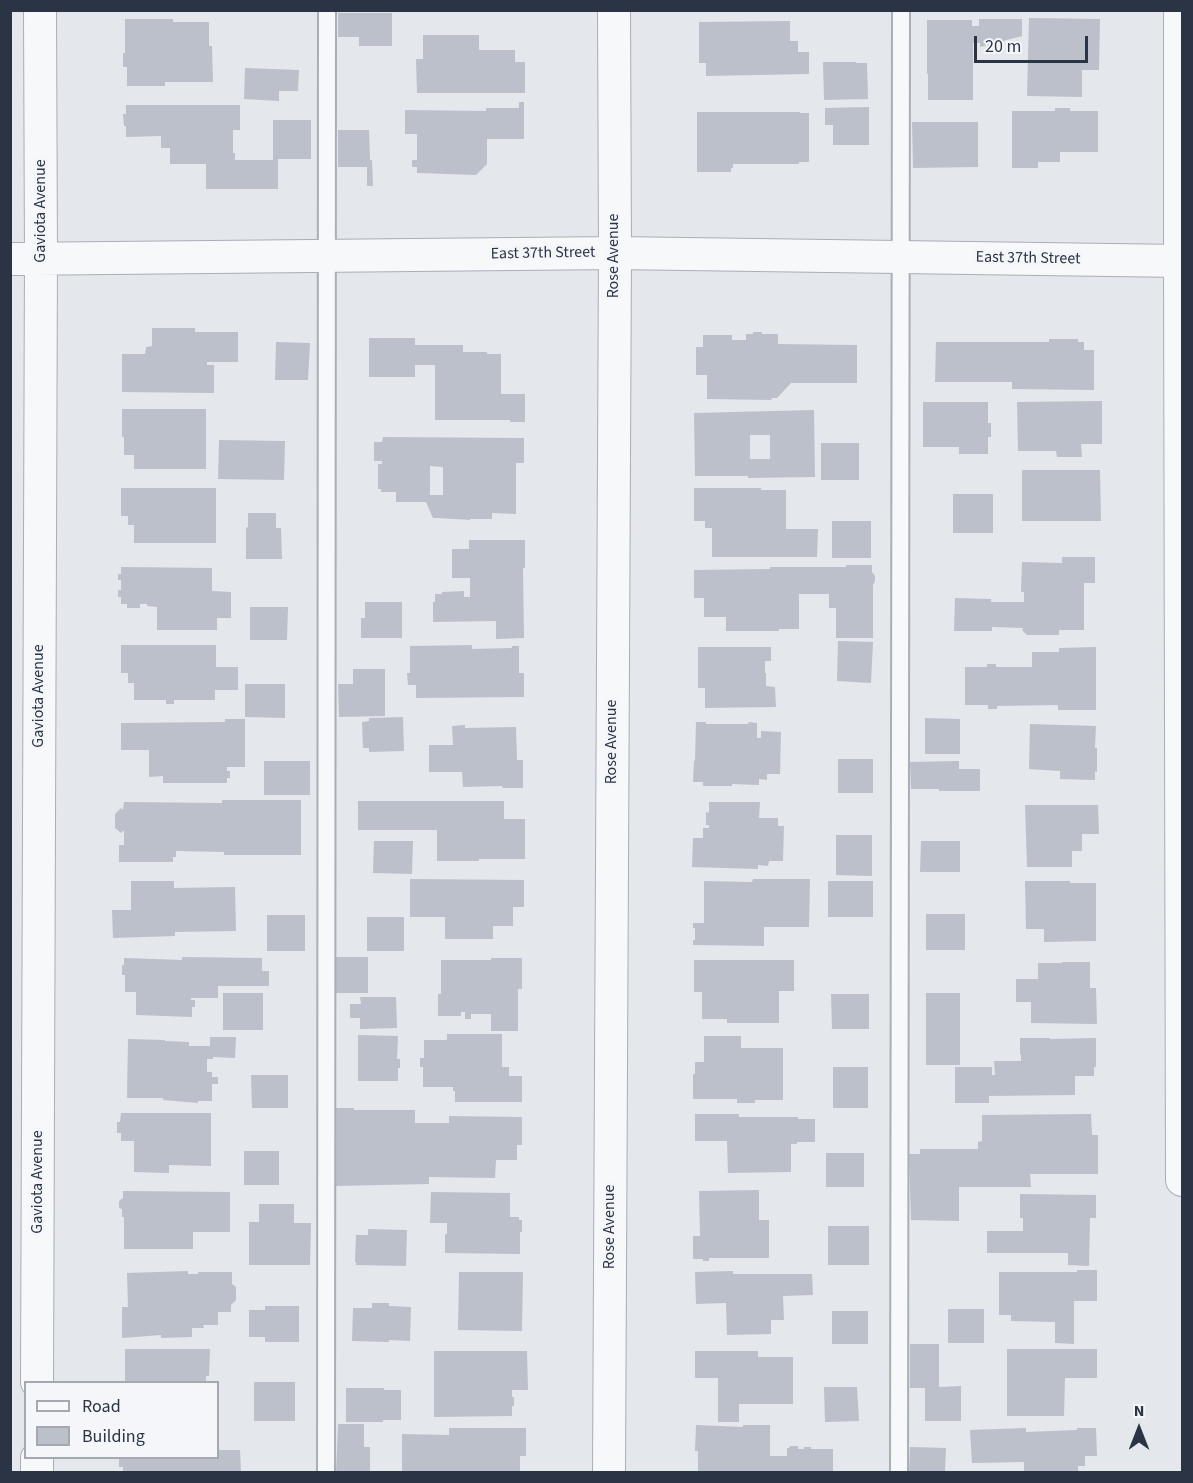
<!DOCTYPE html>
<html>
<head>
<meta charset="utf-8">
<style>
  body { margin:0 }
  #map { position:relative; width:1193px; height:1483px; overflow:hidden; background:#e4e7ec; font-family:"Source Sans 3",sans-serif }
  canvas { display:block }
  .frame { position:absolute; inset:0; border:12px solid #2b3445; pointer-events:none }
  .legend { position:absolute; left:24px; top:1381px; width:195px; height:78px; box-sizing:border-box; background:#f4f6f9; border:2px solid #a4a8b1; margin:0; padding:8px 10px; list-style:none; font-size:18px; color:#2b3445 }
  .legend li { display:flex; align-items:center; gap:12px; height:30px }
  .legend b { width:30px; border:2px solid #a4a8b1 }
  .north { position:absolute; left:1109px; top:1399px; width:60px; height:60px; -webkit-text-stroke:4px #f4f6f9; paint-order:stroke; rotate:0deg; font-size:16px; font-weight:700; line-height:24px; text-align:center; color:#2b3445 }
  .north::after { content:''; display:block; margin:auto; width:21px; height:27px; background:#2b3445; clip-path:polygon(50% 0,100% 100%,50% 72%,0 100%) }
  .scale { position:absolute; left:974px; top:36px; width:114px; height:27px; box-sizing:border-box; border:3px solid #2b3445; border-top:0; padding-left:8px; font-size:18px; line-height:21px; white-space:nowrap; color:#2b3445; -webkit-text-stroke:4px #f4f6f9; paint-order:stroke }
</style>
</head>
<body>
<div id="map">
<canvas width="1193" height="1483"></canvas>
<div class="frame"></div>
<ul class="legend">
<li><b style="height:8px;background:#f7f8fa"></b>Road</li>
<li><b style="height:16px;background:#bbc0ca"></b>Building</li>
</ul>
<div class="north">N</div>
<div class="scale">20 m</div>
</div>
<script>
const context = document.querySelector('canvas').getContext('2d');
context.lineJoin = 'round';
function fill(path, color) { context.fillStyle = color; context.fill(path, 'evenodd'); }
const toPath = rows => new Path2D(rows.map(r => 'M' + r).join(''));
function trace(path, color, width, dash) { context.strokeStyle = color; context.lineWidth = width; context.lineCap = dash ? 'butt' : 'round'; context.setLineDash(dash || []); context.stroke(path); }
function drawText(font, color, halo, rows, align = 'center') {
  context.font = font + ' "Source Sans 3",sans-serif'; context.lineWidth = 6; context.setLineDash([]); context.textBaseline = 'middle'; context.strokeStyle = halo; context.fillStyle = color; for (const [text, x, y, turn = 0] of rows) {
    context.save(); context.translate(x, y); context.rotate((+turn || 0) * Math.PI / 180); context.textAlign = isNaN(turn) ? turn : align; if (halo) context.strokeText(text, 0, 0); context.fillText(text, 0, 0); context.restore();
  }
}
fill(toPath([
  [338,13,392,13,392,46,359,46,359,37,338,37],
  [1029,18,1100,19,1099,70,1082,70,1082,97,1027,96],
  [125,19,173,19,173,22,209,22,209,46,212,46,213,82,165,82,165,86,127,86,127,67,123,67,123,53,125,53],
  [979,19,1022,19,1022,36,980,47,980,43,973,43,973,100,928,100,928,74,927,74,927,20,972,20,972,26,979,26],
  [790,21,790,41,798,41,798,52,809,52,809,74,706,76,706,63,699,63,699,22],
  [423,35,479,35,479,50,515,50,515,62,525,62,525,93,417,93,416,59,423,59],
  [823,62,856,62,856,63,867,63,868,99,824,100],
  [245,68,299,70,298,91,279,91,279,101,244,99],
  [519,102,524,102,524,139,487,139,487,164,476,175,417,173,417,167,412,167,412,160,417,160,417,134,405,134,405,110,486,111,486,108,519,108],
  [126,105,240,105,240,130,233,130,233,153,235,153,235,160,273,160,273,120,311,120,311,159,278,159,278,189,206,189,206,164,170,164,170,148,161,148,161,136,126,137,126,126,124,126,123,114,126,114],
  [869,107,869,145,833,145,833,125,825,125,825,108],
  [1055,108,1070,108,1070,111,1098,111,1098,152,1060,152,1060,162,1038,162,1038,168,1012,168,1012,111,1055,111],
  [697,112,800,112,800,113,809,113,809,162,799,162,799,164,733,164,733,168,731,168,731,172,697,172],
  [912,122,978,122,978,167,913,168],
  [338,130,369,130,370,160,372,160,373,186,367,186,367,167,338,167],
  [152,328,195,328,195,332,238,332,238,362,207,362,207,365,214,365,214,393,122,392,122,354,145,354,146,347,152,346],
  [753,332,762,332,762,334,778,334,778,344,857,345,857,383,791,383,777,398,772,398,771,400,707,399,707,375,696,375,696,347,703,347,703,335,732,335,732,340,746,340,746,334,753,334],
  [369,338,415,338,415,345,463,345,463,352,487,352,487,354,501,354,501,394,525,394,525,422,510,422,510,420,435,420,435,365,415,365,415,377,369,377],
  [1049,339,1078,339,1078,342,1084,342,1084,350,1094,350,1094,390,1012,389,1012,382,935,382,936,342,1049,342],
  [276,342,310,343,308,380,275,380],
  [1102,401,1102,444,1081,444,1082,457,1057,457,1056,451,1018,451,1017,402],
  [923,402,988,402,988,423,991,423,991,437,988,437,988,454,959,454,959,447,923,447],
  [122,409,206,409,206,469,134,469,134,455,124,455,124,437,122,437],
  [814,410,815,477,748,478,748,476,695,476,694,413],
  [750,435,770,435,770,459,750,459],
  [383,437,524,438,524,463,516,463,516,514,492,513,492,519,470,519,470,520,438,518,433,518,426,502,396,502,396,492,381,492,381,489,378,489,378,464,382,464,382,461,374,461,374,442,382,442],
  [430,466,443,467,443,495,430,495],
  [219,440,285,441,284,480,218,479],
  [821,443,859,443,859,480,821,480],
  [1022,470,1100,470,1101,521,1022,521],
  [121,488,216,488,216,543,134,543,134,525,128,525,128,516,121,516],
  [694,488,761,488,761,490,786,490,786,529,818,529,817,557,712,557,712,528,705,528,705,521,694,521],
  [953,494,993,494,993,533,953,533],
  [248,513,276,513,276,528,281,528,282,559,246,559,246,528,248,527],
  [832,521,871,521,871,558,832,558],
  [469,540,525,540,525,568,523,568,524,638,496,639,496,621,433,622,433,602,435,602,435,594,442,594,442,592,464,591,464,597,470,597,470,578,452,578,452,549,469,549],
  [1062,557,1095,557,1095,583,1084,583,1084,630,1059,630,1059,635,1027,635,1022,630,1023,628,992,627,992,631,954,631,955,598,991,599,991,602,1024,602,1024,592,1021,592,1022,562,1062,563],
  [846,565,872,565,872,572,875,576,875,581,873,585,873,638,836,638,836,608,829,608,829,594,799,594,799,629,779,629,779,631,726,631,726,617,704,617,704,598,694,598,694,570,770,569,770,567,846,567],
  [121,567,212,568,212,591,231,592,231,618,217,618,217,630,157,630,157,607,147,606,147,604,140,604,140,608,127,608,127,604,121,604,121,597,118,597,118,590,121,590,121,580,118,580,118,574,121,574],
  [365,602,402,602,402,638,361,638,361,618,365,618],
  [250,607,288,607,287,640,250,640],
  [838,641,873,642,871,683,837,681],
  [121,645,216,645,216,667,238,667,238,690,215,690,215,700,174,700,174,704,166,704,166,700,134,700,134,683,128,683,128,673,121,673],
  [472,645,472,649,512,648,512,646,519,646,519,673,524,673,524,697,416,698,416,685,408,685,407,673,410,673,410,646],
  [698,647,771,647,771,661,765,661,765,673,766,673,766,686,775,687,776,707,705,708,705,688,698,688],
  [1096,647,1096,710,1058,710,1058,705,997,706,997,709,988,709,988,705,965,705,965,667,987,667,987,664,996,664,996,667,1032,667,1032,652,1059,652,1059,648],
  [353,669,385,669,385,716,339,717,338,684,353,684],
  [245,684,285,684,285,718,245,717],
  [403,717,404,751,369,752,369,748,363,748,362,722,369,721,369,718],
  [925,718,960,719,960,754,925,754],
  [225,719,245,719,245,767,227,767,227,771,230,771,230,778,227,778,227,783,163,783,163,776,149,777,149,750,121,750,121,723,225,722],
  [696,722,706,722,706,724,748,724,749,722,757,723,757,738,761,738,761,731,781,732,780,774,767,774,767,780,759,779,759,785,732,784,732,786,703,786,703,782,693,782,694,760,695,761],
  [1030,724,1096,726,1095,748,1097,748,1097,772,1095,771,1095,780,1060,779,1060,771,1029,769],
  [465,725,465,728,516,727,517,760,523,760,523,788,503,788,502,786,463,787,462,772,429,772,429,745,453,745,452,726],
  [838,759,873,759,873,793,838,793],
  [264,761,310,761,310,795,264,795],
  [959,761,959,769,980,769,980,791,939,791,939,789,911,789,910,762],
  [222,800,301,800,301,855,224,855,224,852,176,851,176,857,173,857,173,862,119,862,119,845,124,845,124,830,121,833,115,828,115,814,121,808,123,810,124,802,222,803],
  [358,801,504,801,504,819,525,819,525,859,479,859,479,861,437,861,437,830,358,830],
  [709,802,760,802,759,818,778,818,778,826,784,826,783,861,769,861,768,866,758,865,758,869,692,867,693,838,703,838,703,828,709,828,709,825,706,825,706,812,709,813],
  [1025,805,1098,805,1099,834,1082,834,1082,851,1072,851,1072,867,1027,867],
  [836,835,872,835,872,876,836,875],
  [374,841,413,841,412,874,373,873],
  [921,841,960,841,960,872,920,872],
  [410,879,524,880,524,907,513,907,513,926,493,926,493,939,445,939,445,917,410,917],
  [753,879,810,879,809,927,764,927,764,946,693,945,693,940,695,940,695,928,693,928,693,923,704,923,704,881,752,882],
  [131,881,174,881,174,888,235,887,236,931,175,932,175,936,113,938,112,910,131,910],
  [828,881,873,881,873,917,828,917],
  [1025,881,1070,881,1070,883,1096,883,1096,941,1044,942,1044,929,1026,929],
  [926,914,965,914,965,950,926,950],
  [267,915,305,915,305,951,267,951],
  [367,917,404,917,404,951,367,951],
  [182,957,262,958,262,971,269,971,269,986,218,986,218,998,191,998,191,1000,195,1000,195,1007,192,1007,192,1017,136,1015,136,992,125,992,125,975,122,975,122,965,124,965,124,958,182,960],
  [336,957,368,957,368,993,336,993],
  [491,958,522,958,522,989,518,989,518,1031,491,1031,491,1014,471,1014,471,1019,465,1019,465,1012,461,1012,461,1016,438,1016,438,994,441,994,441,960,491,960],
  [694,960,794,960,794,991,779,991,779,1023,727,1023,727,1019,702,1019,702,992,694,992],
  [1062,962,1090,962,1090,988,1096,988,1097,1024,1031,1023,1031,1002,1016,1002,1016,979,1038,979,1038,963,1062,963],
  [223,993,263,993,263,1030,223,1030],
  [926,993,960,993,960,1065,926,1065],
  [831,994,869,994,869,1029,832,1029],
  [360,997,396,997,397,1028,360,1029,360,1018,350,1018,350,1004,361,1004],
  [447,1034,502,1034,502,1067,509,1067,509,1076,522,1076,522,1102,455,1102,455,1091,453,1091,453,1087,423,1087,423,1067,420,1067,420,1058,424,1058,424,1040,447,1040],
  [358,1035,398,1036,397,1059,400,1059,400,1068,398,1068,398,1081,358,1081],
  [704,1036,741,1036,741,1048,783,1048,783,1100,755,1100,755,1103,737,1103,737,1099,693,1099,693,1074,695,1074,695,1062,704,1062],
  [210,1037,236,1037,235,1058,213,1057,213,1059,207,1059,207,1072,212,1072,212,1077,218,1077,218,1084,212,1084,212,1101,198,1101,198,1103,163,1100,163,1098,127,1098,128,1039,165,1040,165,1041,189,1042,189,1046,210,1046],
  [1020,1038,1050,1038,1050,1039,1096,1038,1096,1067,1094,1067,1094,1076,1075,1076,1075,1095,989,1096,989,1103,955,1103,955,1067,992,1067,992,1075,995,1075,994,1061,1021,1061,1021,1054,1020,1055],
  [833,1067,868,1067,868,1108,833,1108],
  [251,1075,288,1075,288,1108,252,1108],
  [336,1108,354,1108,354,1110,415,1110,415,1123,449,1123,449,1116,522,1117,522,1145,517,1145,517,1160,496,1160,495,1178,429,1177,429,1184,335,1186],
  [121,1113,211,1113,211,1166,169,1165,169,1173,134,1172,134,1141,121,1141,121,1133,117,1133,117,1122,120,1122],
  [695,1114,739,1114,739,1117,798,1117,798,1119,815,1119,815,1142,797,1142,797,1144,791,1144,791,1172,728,1173,727,1141,695,1141],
  [1091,1114,1092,1135,1098,1135,1098,1174,1030,1174,1031,1187,959,1187,959,1221,911,1220,909,1154,920,1154,920,1149,978,1149,978,1142,982,1141,982,1115],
  [244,1151,279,1151,279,1185,244,1185],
  [826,1153,864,1153,864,1187,826,1187],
  [759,1190,759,1220,769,1220,769,1258,709,1258,709,1261,703,1261,703,1259,693,1259,693,1236,700,1236,699,1191],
  [123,1191,230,1192,230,1232,193,1232,193,1249,124,1249,124,1217,122,1217,122,1209,119,1208,119,1201,123,1198],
  [431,1192,510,1193,510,1217,519,1217,519,1220,522,1220,522,1232,520,1232,520,1254,445,1253,445,1234,447,1234,447,1223,430,1223],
  [1020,1194,1096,1195,1096,1218,1090,1218,1089,1266,1068,1265,1068,1253,987,1253,987,1231,1023,1231,1023,1218,1020,1218],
  [259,1204,294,1204,294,1223,311,1223,310,1265,249,1265,249,1222,259,1222],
  [828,1226,869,1226,869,1265,828,1265],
  [368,1229,407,1230,406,1266,356,1265,356,1262,355,1262,356,1235,368,1235],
  [1077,1270,1097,1270,1097,1301,1074,1301,1074,1344,1055,1343,1055,1322,1011,1321,1011,1315,999,1315,999,1272,1077,1272],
  [188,1271,188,1274,198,1274,198,1272,232,1272,232,1284,236,1287,236,1300,231,1305,231,1312,218,1312,218,1325,203,1325,204,1328,192,1328,192,1337,161,1338,161,1335,122,1338,122,1307,128,1307,127,1273],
  [733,1271,733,1274,812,1274,813,1295,783,1296,784,1320,771,1320,771,1334,727,1335,726,1303,696,1304,695,1272],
  [459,1272,523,1272,522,1331,458,1330],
  [372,1303,389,1303,389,1306,411,1307,410,1341,389,1340,389,1342,352,1341,353,1308,372,1308],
  [265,1306,299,1306,299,1342,265,1342,265,1337,249,1337,249,1310,265,1310],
  [948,1309,984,1309,984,1343,948,1343],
  [832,1311,868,1311,868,1344,832,1344],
  [910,1344,939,1344,939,1387,961,1386,961,1421,925,1421,925,1388,910,1388],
  [125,1349,210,1349,209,1376,206,1376,206,1382,125,1382],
  [1007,1349,1097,1349,1097,1378,1065,1378,1064,1416,1007,1416],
  [434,1351,527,1351,528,1390,512,1390,512,1397,514,1397,514,1406,512,1406,512,1416,434,1417],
  [695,1351,758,1351,758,1357,793,1357,793,1404,739,1404,739,1422,718,1422,718,1378,695,1378],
  [254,1382,295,1382,295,1421,254,1421],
  [824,1387,857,1387,859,1421,825,1422],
  [346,1388,384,1388,384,1390,401,1390,401,1420,383,1420,383,1422,346,1422],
  [338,1424,364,1424,364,1447,370,1447,370,1472,336,1472],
  [696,1425,743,1427,743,1425,770,1425,770,1456,787,1456,787,1448,789,1448,790,1446,798,1446,798,1449,804,1449,804,1447,811,1447,811,1449,833,1449,833,1472,698,1472,698,1451,695,1451],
  [449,1428,526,1428,526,1456,520,1456,520,1472,402,1472,402,1434,449,1435],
  [1026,1428,1026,1432,1077,1430,1077,1428,1096,1428,1097,1456,1085,1456,1085,1466,1078,1466,1078,1472,1024,1472,1024,1462,972,1463,970,1430],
  [910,1447,946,1448,945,1472,909,1472],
  [218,1450,240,1450,241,1472,123,1472,123,1467,119,1467,119,1458,218,1458]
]), '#bbc0ca');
const lane = toPath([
  [326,1472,327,10],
  [899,1472,901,10]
]);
const street = toPath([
  [1180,10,1180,261,1182,1180],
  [10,259,615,253,1182,261],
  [37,1382,41,259,40,10],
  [37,1472,37,1458],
  [609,1472,615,253,614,10]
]);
trace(lane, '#a9aeb7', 20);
trace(street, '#a9aeb7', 34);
trace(lane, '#f7f8fa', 16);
trace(street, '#f7f8fa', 32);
drawText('16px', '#2b3445', '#f4f6f9', [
  ["Gaviota Avenue",41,211,-90],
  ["East 37th Street",543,254,-1],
  ["Rose Avenue",614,256,-90],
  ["East 37th Street",1028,259,1],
  ["Gaviota Avenue",39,696,-90],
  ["Rose Avenue",612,742,-90],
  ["Gaviota Avenue",38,1182,-90],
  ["Rose Avenue",610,1227,-90]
]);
</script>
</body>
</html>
